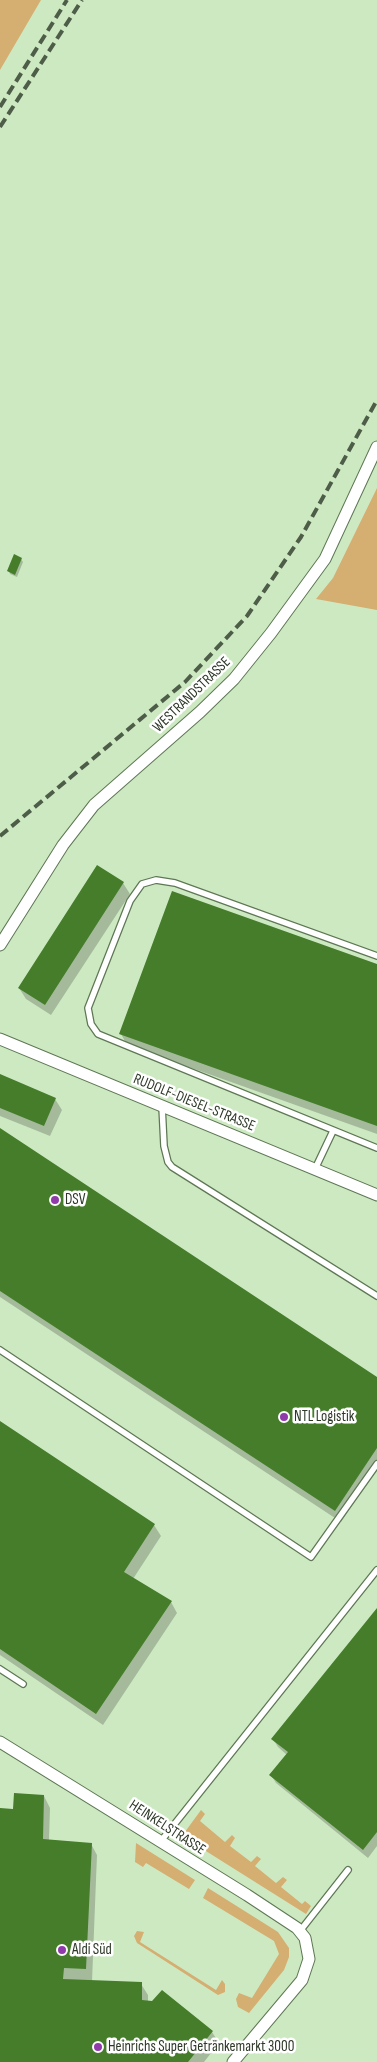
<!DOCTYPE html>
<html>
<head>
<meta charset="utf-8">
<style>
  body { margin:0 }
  canvas { display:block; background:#cde9c2 }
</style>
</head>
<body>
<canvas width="377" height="2062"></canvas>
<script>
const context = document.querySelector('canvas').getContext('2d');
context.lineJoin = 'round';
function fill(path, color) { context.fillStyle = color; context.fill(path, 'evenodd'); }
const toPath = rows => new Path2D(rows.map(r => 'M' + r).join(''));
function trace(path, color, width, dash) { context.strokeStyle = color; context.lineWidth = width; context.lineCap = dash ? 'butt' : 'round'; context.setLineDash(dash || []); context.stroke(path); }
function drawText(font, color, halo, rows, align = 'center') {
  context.font = font + ' "Sofia Sans Condensed",sans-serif'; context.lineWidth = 5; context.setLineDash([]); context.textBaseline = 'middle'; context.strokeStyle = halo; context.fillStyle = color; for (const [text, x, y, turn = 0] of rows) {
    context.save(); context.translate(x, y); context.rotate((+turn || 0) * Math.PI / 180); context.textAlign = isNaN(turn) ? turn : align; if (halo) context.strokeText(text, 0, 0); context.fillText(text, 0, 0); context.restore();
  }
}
fill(toPath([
  [0,0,41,0,0,70],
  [377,488,377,610,316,599,333,578],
  [201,1810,205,1814,200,1821,225,1842,232,1835,235,1838,230,1846,251,1862,257,1856,261,1859,255,1866,276,1883,283,1877,287,1880,281,1887,302,1904,305,1901,311,1906,306,1914,182,1836],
  [136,1843,195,1880,189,1889,146,1863,143,1867,135,1862],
  [208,1888,278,1932,289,1948,289,1957,284,1970,249,2013,238,2007,236,1999,239,1993,252,1998,279,1954,274,1941,203,1898],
  [137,1931,144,1932,140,1942,216,1990,222,1980,225,1984,225,1992,218,1995,137,1943,134,1936]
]), '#d5ae72');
fill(toPath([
  [21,559,23,562,17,577,10,574,9,571],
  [98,867,123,883,130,894,51,1015,26,999,19,988],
  [377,965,377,1134,127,1045,121,1034],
  [0,1077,55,1099,62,1110,50,1136,0,1116],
  [0,1130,377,1378,377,1468,341,1522,0,1297],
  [0,1422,154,1525,161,1536,133,1579,171,1602,177,1613,103,1725,0,1655],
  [377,1610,377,1846,368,1858,276,1783,271,1775,287,1755,278,1747,273,1739],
  [44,1796,50,1808,49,1840,91,1844,97,1855,92,1982,141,1984,148,1995,148,2002,153,2002,162,1992,212,2032,219,2043,204,2062,0,2062,0,1809,14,1810]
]), '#0003');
fill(toPath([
  [14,554,22,558,15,575,7,571],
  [97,865,124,882,45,1005,18,988],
  [172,891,377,964,377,1126,119,1034],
  [0,1074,56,1098,44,1126,0,1108],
  [0,1128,377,1377,377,1448,335,1511,0,1291],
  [0,1421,155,1524,124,1572,172,1601,96,1714,0,1649],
  [377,1608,377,1832,363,1850,269,1775,288,1752,271,1739],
  [14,1793,44,1795,43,1839,92,1843,86,1969,64,1968,63,1979,142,1982,142,2000,152,2001,162,1990,213,2031,188,2062,0,2062,0,1808,13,1809]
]), '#457d2b');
const service = toPath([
  [377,956,175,883,156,880,142,884,130,901,88,1008,91,1024,98,1034,377,1148],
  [162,1106,164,1146,168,1162,172,1167,377,1296],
  [315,1169,333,1131],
  [0,1350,311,1557,377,1464],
  [0,1669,23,1684],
  [161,1841,377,1570],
  [300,1931,348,1870]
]);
const minor = toPath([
  [0,945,63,845,94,805,200,712,234,679,271,633,325,559,377,447],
  [0,1039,377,1195],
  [0,1742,247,1895,297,1928,305,1938,309,1959,302,1980,233,2062]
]);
trace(service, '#5e7754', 8);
trace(minor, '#5e7754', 13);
trace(service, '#fff', 5.5);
trace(minor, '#fff', 11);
trace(toPath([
  [0,107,67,0],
  [0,127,82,0],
  [0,836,185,682,247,616,301,537,377,400]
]), '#4e5d48', 4, [10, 5]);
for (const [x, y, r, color] of [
  [55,1200,5,"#8f3ba9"],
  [284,1417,5,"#8f3ba9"],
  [62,1950,5,"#8f3ba9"],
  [98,2047,5,"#8f3ba9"]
]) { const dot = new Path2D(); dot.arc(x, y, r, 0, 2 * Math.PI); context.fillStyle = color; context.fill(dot); trace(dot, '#fff', 2); }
drawText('15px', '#2d3828', '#fff', [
  ["WESTRANDSTRASSE",192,695,-44],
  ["RUDOLF-DIESEL-STRASSE",194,1103,22],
  ["HEINKELSTRASSE",167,1828,33]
]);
drawText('15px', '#2d3828', '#fff', [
  ["DSV",65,1200],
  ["NTL Logistik",294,1417],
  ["Aldi Süd",72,1950],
  ["Heinrichs Super Getränkemarkt 3000",108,2047]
], 'left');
</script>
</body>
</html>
